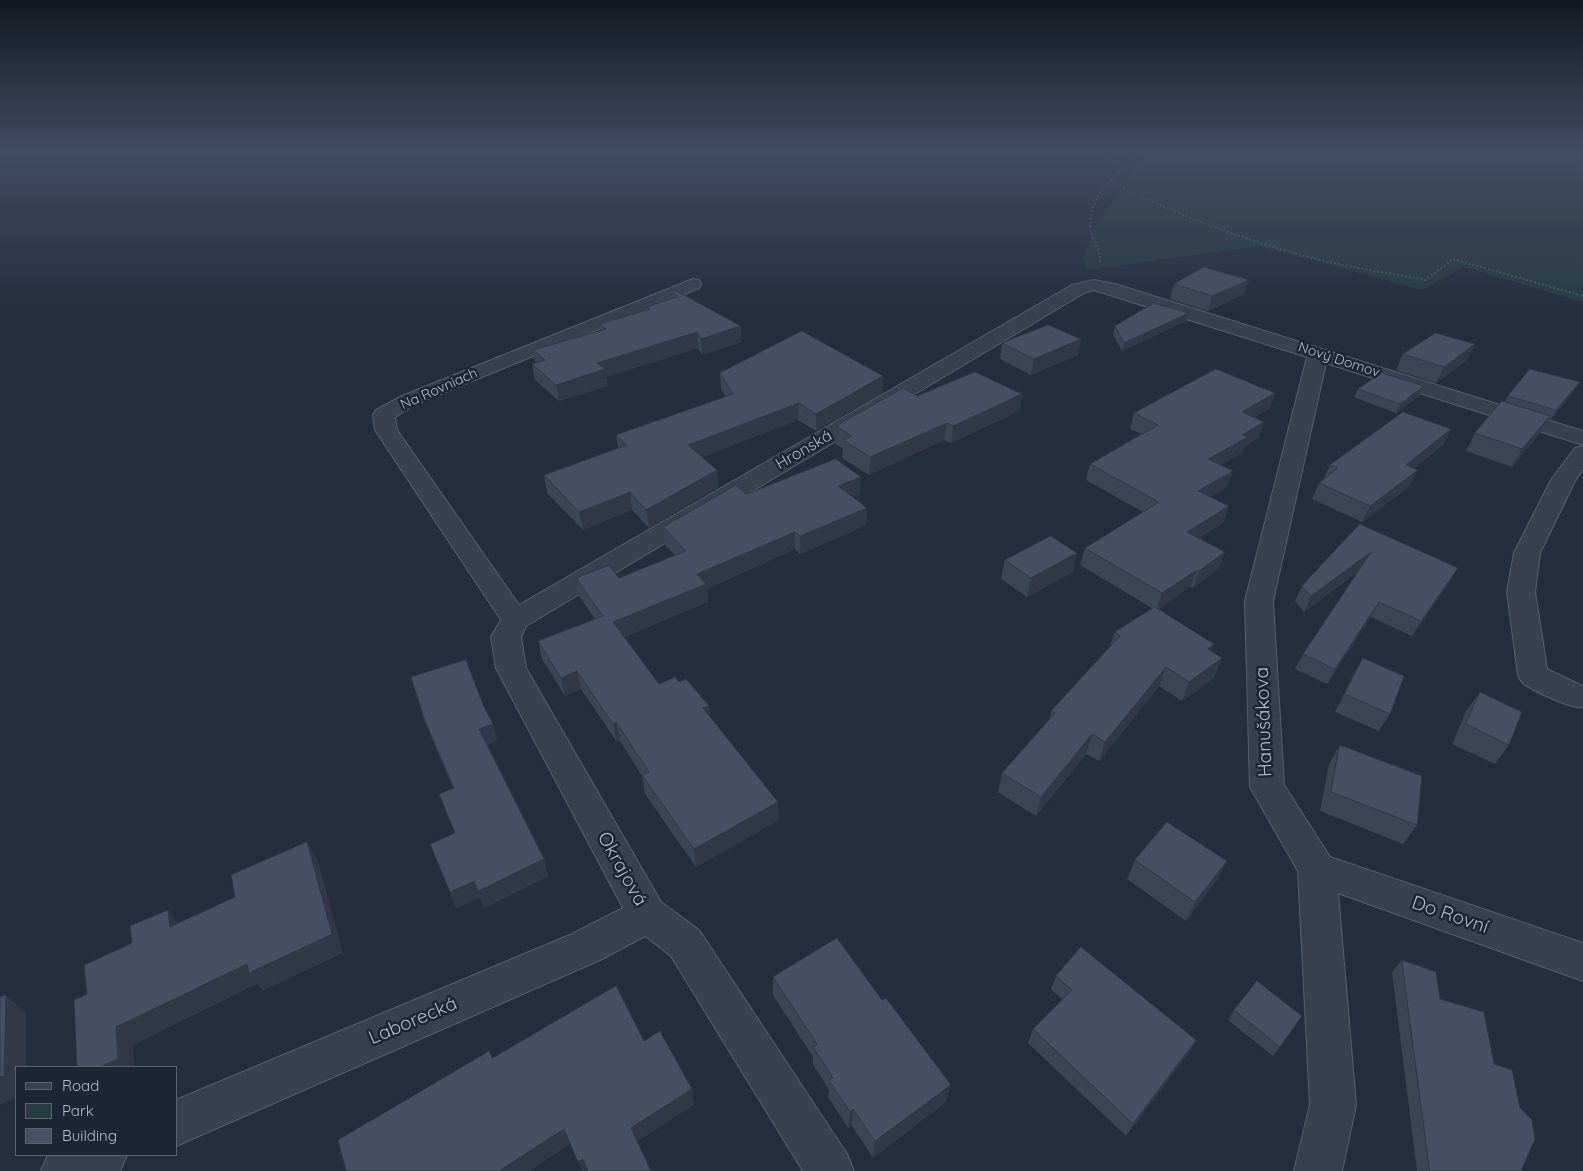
<!DOCTYPE html>
<meta charset="utf-8">
<style>
body{margin:0}
#map{position:relative;width:1583px;height:1171px;overflow:hidden;background:#242f3e;font-family:Quicksand,sans-serif}
canvas{display:block}
.legend{position:absolute;left:15px;top:1066px;width:162px;height:90px;box-sizing:border-box;background:#1d2633;border:1px solid #59626f;margin:0;padding:6px 9px;list-style:none;font-size:15px;color:#b4bcc9}
.legend li{display:flex;align-items:center;gap:10px;height:25px}
.legend b{width:25px;border:1px solid #59626f}
</style>
<div id="map">
<canvas width="1583" height="1171"></canvas>
<ul class="legend">
<li><b style="height:6px;background:#38414e"></b>Road</li>
<li><b style="height:14px;background:#263c3f"></b>Park</li>
<li><b style="height:14px;background:#455162"></b>Building</li>
</ul>
</div>
<script>
const context = document.querySelector('canvas').getContext('2d');
context.lineJoin = 'round';
function fillPath(path, color) {
  context.fillStyle = color;
  context.fill(path, 'evenodd');
}
function trace(path, color, width, dash) {
  context.strokeStyle = color;
  context.lineWidth = width;
  context.lineCap = dash ? 'butt' : 'round';
  context.setLineDash(dash || []);
  context.stroke(path);
}
function write(font, color, halo, rows, align = 'center') {
  context.font = font + ' Quicksand,sans-serif';
  context.lineWidth = 5;
  context.setLineDash([]);
  context.textBaseline = 'middle';
  context.strokeStyle = halo;
  context.fillStyle = color;
  for (const [text, x, y, turn = 0] of rows) {
    context.save();
    context.translate(x, y);
    context.rotate((+turn || 0) * Math.PI / 180);
    context.textAlign = isNaN(turn) ? turn : align;
    if (halo) context.strokeText(text, 0, 0);
    context.fillText(text, 0, 0);
    context.restore();
  }
}
const green = new Path2D(`
 M1148 152H1583V302L1464 267 1422 290 1259 246 1087 270 1083 258 1099 218 1120 192 1133 167Z`);
const path = new Path2D(`
 M1083 152 1111 159 1124 168
 M1577 152 1575 162 1583 169
 M1109 181C1176 214 1245 241 1317 259 1353 268 1390 273 1426 280L1453 259 1583 296
 M1100 262C1102 253 1093 242 1091 232 1085 198 1117 173 1140 152`);
const minor = new Path2D(`
 M693 279 699 280 701 284 699 288 416 404 395 417 397 430 519 605 1072 285 1094 280 1115 284 1583 431V445L1326 363 1273 601 1284 785 1330 857 1583 943V981L1338 893 1356 1105 1342 1171H1294L1310 1105 1298 871 1250 787 1245 601 1307 357 1094 290 1084 293 526 626 521 637 526 668 661 902 699 930 847 1154 854 1171H803L671 956 645 936 600 960 176 1146V1100L572 934 623 908 496 668 491 637 501 620 375 430 373 415 376 410 402 396Z
 M1583 446V469L1575 481 1540 553 1535 592 1547 669 1583 686V707C1574 710 1528 689 1522 682 1520 680 1519 677 1518 675L1507 592 1514 553 1551 480 1575 448Z
 M48 1155H127L120 1171H41Z`);
const wall = new Path2D(`
 M1249 280 1244 294 1208 311 1170 299 1174 284Z
 M671 288 742 342 702 355 698 348 606 377 608 386 559 401 535 380 532 364 535 363 533 350 600 331 599 324 647 310 646 307 672 299Z
 M1189 313 1186 321 1122 351 1113 334 1115 326Z
 M1002 343 1078 355 1031 375 1000 359Z
 M1475 344 1467 360 1436 383 1396 370 1403 354Z
 M720 373 883 376 882 393 816 431 798 420 702 457 717 470 718 487 649 528 632 510 583 530 547 493 544 475 618 448 616 435 726 397 721 389Z
 M1424 386 1420 395 1396 413 1354 397 1358 389Z
 M1575 390 1551 419 1548 418 1540 433 1512 467 1466 451 1475 433 1505 402 1508 396Z
 M1275 393 1270 408 1254 417 1264 422 1258 438 1245 446 1242 453 1220 465 1233 471 1227 487 1210 497 1229 506 1223 523 1199 538 1225 552 1218 569 1193 588 1190 587 1159 609 1211 652 1222 658 1214 678 1182 701 1159 686 1099 761 1086 754 1036 816 998 792 1002 773 1049 720 1051 711 1110 646 1115 632 1152 608 1080 565 1085 548 1143 512 1086 480 1090 464 1141 434 1130 429 1134 413Z
 M1022 394 1019 411 951 443 944 440 869 475 842 458 843 448 835 444 836 426 917 396Z
 M1451 429 1443 445 1414 468 1410 486 1362 522 1312 499 1319 483 1323 480 1330 465Z
 M861 477 860 494 853 497 867 508 866 525 800 554 795 549 707 589 708 602 624 637 659 684 679 682 709 706 710 717 779 820 696 867 645 794 642 776 620 741 617 742 581 689 565 696 542 659 538 641 595 619 579 596 576 578H619L675 555 665 545 663 527 746 494Z
 M1360 524 1458 568 1449 583 1412 636 1371 617 1327 684 1295 669 1303 654 1359 571 1304 612 1295 601 1302 586Z
 M1005 560 1073 572 1027 597 1001 579Z
 M1363 658 1390 714 1379 731 1335 712 1353 675Z
 M1480 692 1509 745 1495 764 1452 744 1466 711Z
 M483 705 498 740 487 745 544 859 548 876 484 908 480 897 456 908 455 833 439 794 453 788 431 737 425 721Z
 M1340 745 1417 825 1403 844 1320 811 1329 764Z
 M1135 860 1227 861 1217 880 1186 921 1127 879Z
 M1402 960 1440 999 1494 1064 1521 1171H1417L1392 972Z
 M1056 976 1196 1040 1188 1054 1126 1136 1028 1043 1033 1029 1062 999 1051 989Z
 M773 977 946 1102 873 1158 852 1126 848 1128 828 1097 829 1090 813 1064V1057L773 995Z
 M1234 1010 1302 1016 1273 1056 1228 1020Z`);
const shadedWall = new Path2D(`
 M1249 280 1244 294 1208 311 1212 296Z
 M1189 313 1186 321 1122 351 1124 343Z
 M741 326 742 342 702 355 701 339Z
 M697 332 698 348 606 377 608 386 559 401 556 385 597 363Z
 M1081 339 1078 355 1031 375 1034 359Z
 M1475 344 1467 360 1436 383 1444 367Z
 M883 376 882 393 816 431V414Z
 M1580 382 1575 390 1551 419 1556 410Z
 M1424 386 1420 395 1396 413 1400 404Z
 M1275 393 1270 408 1237 428 1242 412Z
 M1022 394 1019 411 951 443 953 426Z
 M799 403 798 420 689 462 688 445Z
 M1550 416 1540 433 1512 467 1522 449Z
 M1264 422 1258 438 1245 446 1242 453 1202 476 1208 459 1242 435Z
 M947 423 944 440 869 475 870 457Z
 M1451 429 1443 445 1398 481 1406 465Z
 M717 470 718 487 649 528 646 510Z
 M1418 470 1410 486 1362 522 1370 506Z
 M1233 471 1227 487 1193 508 1198 491Z
 M861 477 860 494 837 504 838 486Z
 M630 492 632 510 583 530 579 512Z
 M1229 506 1223 523 1182 549 1187 532Z
 M867 508 866 525 800 554V536Z
 M795 532V549L707 589 708 602 616 640 613 622 697 574Z
 M1225 552 1218 569 1193 588 1199 571Z
 M1371 552 1364 567 1304 612 1311 596Z
 M1077 553 1073 572 1027 597 1031 578Z
 M1458 568 1449 583 1412 636 1421 621Z
 M1197 570 1190 587 1156 611 1162 593Z
 M1379 602 1371 617 1327 684 1335 669Z
 M1214 644 1207 663 1208 649Z
 M1222 658 1214 678 1182 701 1189 682Z
 M1166 667 1159 686 1099 761 1105 742Z
 M577 671 581 689 565 696 561 678Z
 M709 706 710 724 703 708Z
 M616 722 620 741 617 742 613 724Z
 M493 724 498 740 484 746 479 729Z
 M1092 734 1086 754 1036 816 1041 797Z
 M778 802 779 820 696 867 694 849Z
 M307 842 318 861 343 953 263 991 257 984 133 1045 135 1067H100L116 1027Z
 M544 859 548 876 484 908 478 891Z
 M1227 861 1217 880 1186 921 1195 902Z
 M474 881 480 897 456 908 450 892Z
 M168 910 183 929 170 927Z
 M6 995 26 1013V1067H16V1097L0 1105V1077Z
 M1196 1040 1188 1054 1126 1136 1133 1124Z
 M951 1085 946 1102 873 1158 875 1141Z
 M692 1089 694 1105 635 1143 631 1128Z
 M853 1109 852 1126 848 1128 850 1112Z
 M564 1129 570 1144 530 1171H499Z
 M583 1159 588 1171H582L578 1162Z`);
const building = new Path2D(`
 M1204 267 1249 280 1212 296 1174 284Z
 M671 288 741 326 701 339 697 332 597 363 605 369 556 385 532 364 545 360 533 350 606 329 599 324 650 309 646 307 677 297Z
 M1154 303 1189 313 1124 343 1115 326Z
 M1048 325 1081 339 1034 359 1002 343Z
 M802 331 883 376 816 414 799 403 688 445 717 470 646 510 630 492 579 512 544 475 627 445 616 435 733 394 720 373Z
 M1436 333 1475 344 1444 367 1403 354Z
 M1216 369 1275 393 1242 412 1264 422 1242 435 1248 437 1208 459 1233 471 1198 491 1229 506 1187 532 1225 552 1199 571 1197 570 1162 593 1085 548 1159 502 1090 464 1158 425 1134 413Z
 M1530 369 1580 382 1556 410 1508 396Z
 M975 372 1022 394 953 426 947 423 870 457 843 440 852 436 836 426 903 388 917 396Z
 M1382 373 1424 386 1400 404 1358 389Z
 M1502 401 1550 416 1522 449 1475 433Z
 M1403 412 1451 429 1406 465 1418 470 1370 506 1319 483 1338 468 1330 465Z
 M836 459 861 477 838 486 867 508 800 536 795 532 697 574 706 584 613 622 659 684 675 677 679 682 686 679 709 706 703 708 778 802 694 849 642 775 649 772 616 722 613 724 577 671 561 678 538 641 603 616 576 578 609 565 619 578 686 551 663 527 736 485 746 494Z
 M1360 524 1458 568 1421 621 1379 602 1335 669 1303 654 1371 552 1311 596 1302 586Z
 M1051 536 1077 553 1031 578 1005 560Z
 M1155 607 1214 644 1208 649 1222 658 1189 682 1166 667 1105 742 1092 734 1041 797 1002 773 1055 713 1051 711 1120 636 1115 632Z
 M1363 658 1404 676 1390 714 1345 694Z
 M466 660 483 705 493 724 479 729 544 859 478 891 474 881 450 892 430 844 455 833 439 794 454 788 425 721 411 677Z
 M1480 692 1522 712 1509 745 1466 724Z
 M1340 745 1422 776 1417 825 1331 792Z
 M1167 822 1227 861 1195 902 1135 860Z
 M307 842 332 934 249 973 247 964 116 1027 118 1059 100 1067H77L74 1000 87 994 84 965 132 943 130 926 168 910 170 927 235 897 231 875Z
 M837 938 882 1000 886 998 951 1085 875 1141 853 1109 850 1112 829 1080 833 1078 813 1047 817 1044 773 977Z
 M1081 947 1196 1040 1133 1124 1033 1029 1072 990 1056 976Z
 M1402 960 1436 972 1440 999 1484 1012 1494 1064 1512 1070 1520 1108 1532 1120 1535 1139 1521 1171H1430Z
 M1257 981 1302 1016 1280 1047 1234 1010Z
 M616 986 644 1041 660 1031 692 1089 631 1128 651 1171H588L583 1159 578 1162 564 1129 499 1171H346L338 1140 489 1051 492 1058Z
 M6 995 4 1076 0 1077V997Z`);
const farStreetnames = [
 ["Nový Domov",1339,360,18],
 ["Na Rovniach",439,389,-24]
];
const streetNames = [
 ["Hronská",804,450,-30]
];
const nearStreetnames = [
 ["Hanušákova",1264,722,-92],
 ["Okrajová",622,869,61],
 ["Do Rovní",1450,915,19],
 ["Laborecká",413,1021,-23]
];
fillPath(green, '#263c3f');
trace(minor, '#565f6c', 2);
trace(path, '#44595c', 2, [2, 2]);
fillPath(minor, '#38414e');
fillPath(wall, '#3b4654');
fillPath(shadedWall, '#303945');
fillPath(building, '#455162');
trace(building, '#303945', 1);
const sky = context.createLinearGradient(0, 0, 0, 316);
sky.addColorStop(0, '#141a22');
sky.addColorStop(0.48, '#3f4d63');
sky.addColorStop(1, '#3f4d6300');
context.fillStyle = sky;
context.fillRect(0, 0, 1583, 316);
write('14px', '#b4bcc9', '#1d2633', farStreetnames);
write('16px', '#b4bcc9', '#1d2633', streetNames);
write('19px', '#b4bcc9', '#1d2633', nearStreetnames);
</script>
